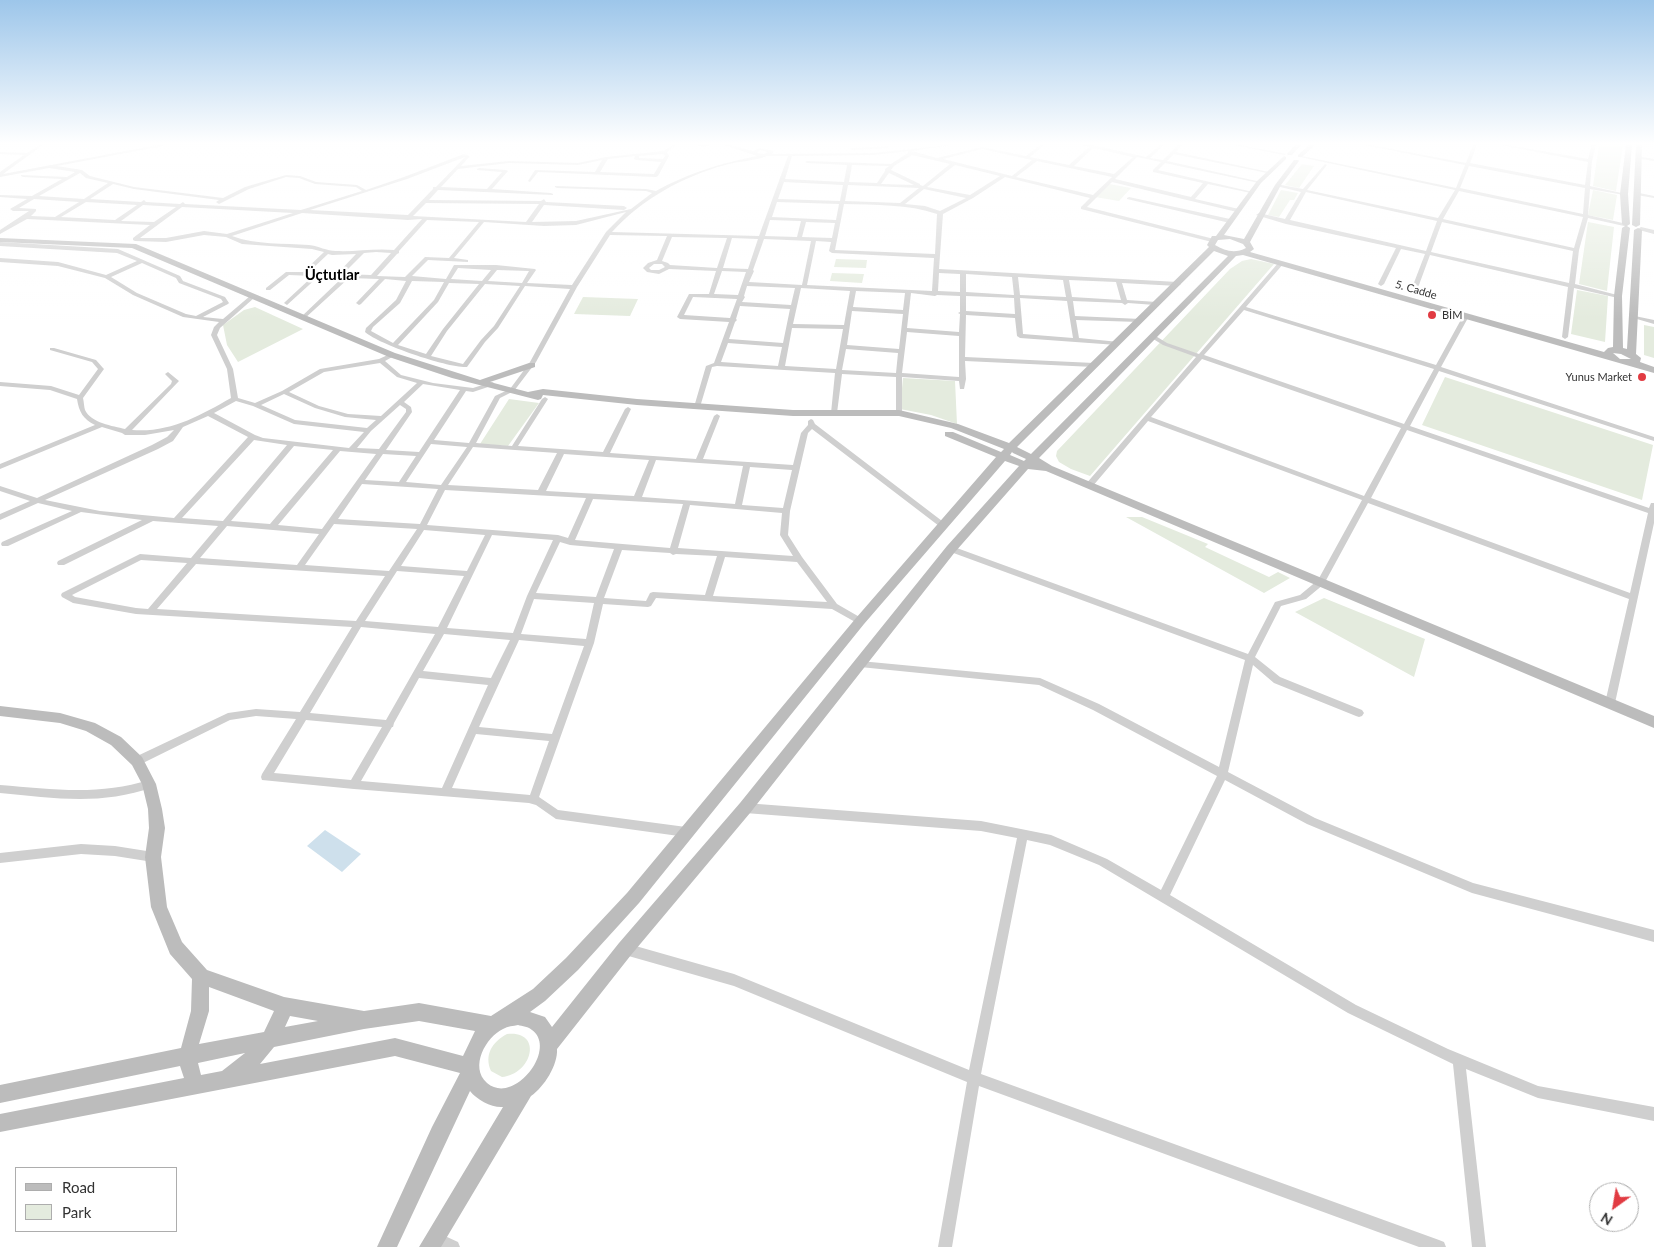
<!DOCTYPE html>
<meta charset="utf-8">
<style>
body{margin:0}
#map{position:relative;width:1654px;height:1247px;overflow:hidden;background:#fff;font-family:Lato,sans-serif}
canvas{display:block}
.legend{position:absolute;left:15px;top:1167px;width:162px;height:65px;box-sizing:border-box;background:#fff;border:1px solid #adadad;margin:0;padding:6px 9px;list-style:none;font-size:15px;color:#323232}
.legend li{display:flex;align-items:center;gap:10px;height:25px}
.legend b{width:25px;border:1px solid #adadad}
.north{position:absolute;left:1589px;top:1182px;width:50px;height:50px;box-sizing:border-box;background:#fff;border:1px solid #adadad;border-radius:50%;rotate:212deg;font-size:14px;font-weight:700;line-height:20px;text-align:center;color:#323232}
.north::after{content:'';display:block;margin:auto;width:18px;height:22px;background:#e13b42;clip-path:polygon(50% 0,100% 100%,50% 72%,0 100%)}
</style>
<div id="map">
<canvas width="1654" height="1247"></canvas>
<ul class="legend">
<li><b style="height:6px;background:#bcbcbc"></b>Road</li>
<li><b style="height:14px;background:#e4ebde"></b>Park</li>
</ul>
<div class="north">N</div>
</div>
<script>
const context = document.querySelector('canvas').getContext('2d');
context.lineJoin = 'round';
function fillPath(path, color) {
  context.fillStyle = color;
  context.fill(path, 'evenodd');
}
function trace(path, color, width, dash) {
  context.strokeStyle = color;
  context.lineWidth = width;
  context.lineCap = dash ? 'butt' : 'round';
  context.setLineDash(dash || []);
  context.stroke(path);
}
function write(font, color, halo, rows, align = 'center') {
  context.font = font + ' Lato,sans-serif';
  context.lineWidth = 5;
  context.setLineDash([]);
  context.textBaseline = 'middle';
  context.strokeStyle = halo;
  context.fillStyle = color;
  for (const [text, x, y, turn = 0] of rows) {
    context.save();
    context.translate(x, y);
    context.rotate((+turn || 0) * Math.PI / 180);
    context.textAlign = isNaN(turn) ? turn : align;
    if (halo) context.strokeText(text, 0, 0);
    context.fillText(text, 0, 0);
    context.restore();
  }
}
const green = new Path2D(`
 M1599 145H1623L1616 191 1593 186Z
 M1302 164 1314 166 1299 188 1285 185Z
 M1109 184 1131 188 1119 201 1095 197Z
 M1281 190 1298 193 1294 200H1290L1279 217 1268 215Z
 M1593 190 1617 195 1613 220 1588 215Z
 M1588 222 1614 227 1607 291 1579 284Z
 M836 259 867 260 866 268 834 267Z
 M1251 259 1274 264 1090 476 1071 469 1059 462 1056 456 1057 451 1230 269 1242 261Z
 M832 273 864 274 862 283 830 281Z
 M1577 290 1608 296 1605 342 1571 334Z
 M583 297 638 299 630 316 574 314Z
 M255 307 303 329 238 362 227 345 223 325 244 310Z
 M1644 325 1654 327V358L1644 355Z
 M1445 377 1653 445 1642 500 1422 425Z
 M903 378 955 381 957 424 931 415 900 409Z
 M509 399 539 403 508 446 480 444Z
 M1126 517H1142L1208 544 1205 547 1269 577 1278 572 1290 578 1264 593Z
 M1324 598 1425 639 1414 677 1295 612Z
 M507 1034C543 1030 533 1074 502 1077L491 1071C484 1055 492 1042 507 1034Z`);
const water = new Path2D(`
 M325 830 361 854 342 872 307 846Z`);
const street = new Path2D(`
 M39 145H43L3 174 158 145H165L163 146 57 166 82 170 90 176 134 187 223 198 245 187 286 175 300 176 316 182 357 185 366 190 404 177 464 154 470 156 461 166 509 161 578 163 606 157 664 151 672 145H676L667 152 669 156 658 176 656 177 538 172 530 182 528 181 535 170 595 172 602 160 578 165 509 163 458 169 441 187 487 189 502 172 477 170V169L479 168 506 170 508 171 492 189 551 193 553 194V195L438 190 429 200 541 201 544 199 546 202 624 206 627 208 624 210 544 205 532 222 576 221 631 209 652 193 646 191 557 188 555 187V186L646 189 656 191C691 172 719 164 757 156L725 145H731L753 151 759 148 774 151 772 154 874 153 949 145 947 146 912 151 937 158 982 147 1026 156 1040 145H1044L1030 157 1069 165 1089 147 1083 145H1093L1146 157 1160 145H1164L1150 158 1163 160 1178 145H1182L1176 152 1269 172 1267 173 1174 154 1167 161 1261 182 1259 183 1165 163 1158 170 1253 192 1251 193 1208 184 1195 199 1239 209V211L1237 212 1112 182 1087 207 1214 239 1215 240 1212 242 1081 209V207L1090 198 1005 177 973 198 943 214 939 269 1178 282 1181 284 1178 286 1122 283 1127 300 1157 302 1158 303 1155 305 1128 303 1125 305 1122 303 1073 301 1075 316 1141 319 1142 320 1139 322 1076 320 1079 338 1119 342V344L1117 345 1020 338 1017 336 1015 318 966 315 965 357 1094 363 1097 365 1094 367 965 361 966 379 964 389H960L959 381 902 377V413L899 415 896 413V377L842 374 837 413 834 415 831 413 835 373 717 366 712 367 700 407 699 408H695L694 407 706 366 714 363 729 322 680 319 677 317 689 294H709L716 271 669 269 659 274 647 272 643 268 648 263 657 260 667 236 610 235 577 287 536 362 514 391 500 398 476 443 512 446 542 399 545 397 548 399 518 446 603 452 625 409 628 407 631 409 610 453 696 459 714 416 717 414 720 416 703 459 793 465 801 433 808 425V421L811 419 813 420 815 424 946 524 945 526H939L812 429 808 433 790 511 788 535 802 557 837 604 863 619 864 621 863 623H857L832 609 656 598 651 606 648 607 603 604 594 643 539 797 558 810 686 827 690 829 691 832 690 835 686 837 556 819 536 805 529 803 354 789 262 780 261 777 262 774 296 719 256 716 230 720 141 764 137 765 133 764 132 761 133 758 228 713 256 709 300 712 352 627 136 614 73 603 62 597 61 595 62 593 140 554 191 558 218 526 153 521 64 565H58L57 563 58 561 142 520 81 512 8 546H2L1 544 2 542 72 511 38 503 0 520V514L30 501 0 491V486L37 498 152 445 167 437 174 430 145 435H125L122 433 102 427 0 469V464L95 425C83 419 79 412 77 399L50 390 0 386V382L51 386 79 395 98 369 92 362 50 350V348H54L96 360 103 368 104 369 83 398C84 402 84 407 85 410 91 423 113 426 125 429L171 384 172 381 165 374 168 372 179 381 132 430C170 433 199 416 231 398L227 369 211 335 214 327 219 322 183 317 133 295 105 278 58 266 0 262V258L58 262 106 275 137 261 117 253 0 246V242L118 249 180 276 183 281 225 297 229 303 228 304 203 317 223 319 250 296H254V298L220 328 217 335 233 369 238 398 255 403 282 391 320 369 379 359 392 353 394 354V356L385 361 401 375 433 383 473 388 492 382 494 383V385L473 392 466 391 434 440 469 443 495 396 510 389 530 362 570 289 525 286 498 328 485 342 467 367C448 368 380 345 365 332L366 328 396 300 406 281 385 279 361 304 359 305 356 303 357 302 379 279 349 278 303 320 301 319V317L343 277 319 276 287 305 284 303 285 302 313 276 289 275 270 290H266V288L286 272H303L324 252 312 249 242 244 226 237 204 235 166 242 135 241 133 240V238L150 225 27 219 0 234V230L29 211H13L10 209 27 199 0 197V195L32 196 62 179 23 177 21 176V175L67 177 75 172 49 168 0 177V172L24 155 0 154V152L27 153ZM1093 148 1133 157 1114 174 1074 166ZM982 149 1032 160 1012 176 943 159ZM760 150 768 152 763 154 757 153ZM908 151V153L891 164 807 161 805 162 807 163 847 165 844 182 785 179 792 156 874 155ZM663 154 665 156 663 159 639 158V156ZM912 155 950 164 923 186 920 185V184L891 170 894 166ZM635 156 634 159 636 160 661 162 654 174 600 172 608 159ZM767 156H788L759 236 612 232C642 199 682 177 725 165 739 161 754 161 767 156ZM465 157 436 187H433V189L408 215 310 210 407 179ZM1137 157 1161 162 1153 170V172L1203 183 1191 197 1115 179ZM1037 161 1112 177 1093 195 1016 177ZM852 165 889 166 885 169V171L877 183 849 182ZM955 165 1000 176 970 195 927 187ZM80 173 86 178 108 183 84 199 39 196ZM889 173 914 185 881 184ZM286 177 299 178 315 184 356 187 362 191 301 210 185 204 183 202 180 204 146 202 144 200 141 202 90 199 113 184 134 189 219 200 216 202 219 204 249 189ZM784 182 843 185 840 201 778 199ZM848 185 919 188 900 203 845 201ZM924 189 966 198 940 211 925 206 905 204ZM34 199 79 202 55 217 31 216 36 211V209L19 208ZM86 202 137 205 115 220 61 217ZM777 202 839 204 836 220 772 217ZM426 203 539 204 526 222 413 216ZM844 204C875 205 908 204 937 214L935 254 835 250ZM143 205 176 207 154 222 121 221ZM182 207 293 213 227 234 204 231 166 238H140ZM626 212 606 232 572 285 527 283 536 270 535 269 496 265H454L446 279 412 276 428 260 468 262V260L454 258 484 222 544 226 576 225ZM302 213 408 220 422 219 394 250C374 248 356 252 336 251 327 251 318 246 309 245 284 243 256 245 232 236ZM427 220 479 222 449 258 425 257 405 277 377 276 397 254 399 253V251ZM770 220 801 221 797 237 765 236ZM806 222 835 223 832 238 802 237ZM672 237 727 238 717 268 670 265 668 263 662 261ZM732 238 758 239 748 269 723 268ZM764 239 811 241 802 285 749 282 754 271 753 270ZM816 241 831 242 829 251 832 253 934 258 932 291 807 285ZM376 252 391 253 371 275 343 274 364 253ZM328 254 332 255 356 254 337 274 309 272ZM142 263 176 278 179 283 221 299 223 302 196 316 186 314 137 293 111 277ZM654 264H662L665 267 659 270H651L649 268ZM458 268 491 270 482 281 451 279ZM497 270 529 271 522 283 488 281ZM722 271 746 272 738 295 714 294ZM939 273 960 274V292L938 291ZM966 274 1012 277 1014 295 966 292ZM1018 277 1063 280 1066 297 1020 295ZM1069 280 1116 282 1121 300 1072 297ZM412 281 444 282 434 300 393 343 371 331 373 327 400 303ZM449 283 479 284 443 329 426 354 398 345 438 302ZM485 284 520 286 494 326 481 340 463 364 431 356 447 331ZM747 286 795 288 791 305 742 302 745 297 744 296ZM801 288 850 291 844 325 793 324ZM856 291 905 293 903 310 853 307ZM911 293 935 296 937 295 960 296V312L958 313 960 314 959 332 907 328ZM966 296 1014 298 1015 314 966 311ZM693 297 737 299 730 318 684 315ZM1020 298 1067 301 1073 338 1023 334ZM740 306 790 309 783 343 729 339 735 322 737 320 736 319ZM852 311 903 314 899 349 847 345ZM792 328 843 329 836 369 785 366ZM907 332 959 336V377L902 373ZM728 343 782 347 778 366 721 362ZM846 349 898 353 896 373 842 370ZM380 363 397 377 417 383 381 416 348 414 319 406 289 392 324 372ZM423 384 460 390 419 452 386 450 412 412 411 407 404 402ZM284 394 315 408 345 417 376 420 367 428 295 420 261 405ZM236 401 253 406 294 424 364 432 349 448 263 438 255 435 214 413ZM400 405 406 409V412L379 449 357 448 371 431ZM208 416 248 437 174 518 100 511 45 500 158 449 173 441 183 427ZM254 440 287 445 223 521 182 518ZM431 444 467 447 441 485 406 482ZM294 446 333 450 270 524 231 521ZM473 447 557 453 538 490 448 485ZM340 451 376 454 322 529 278 525ZM383 454 416 456 399 482 365 480ZM564 454 649 460 634 496 546 491ZM656 460 743 466 735 504 642 497ZM750 467 792 470 783 508 742 505ZM362 484 438 489 420 524 338 519ZM445 490 586 498 568 538 558 535 427 525ZM593 499 683 504 670 548 575 540ZM690 505 782 513 780 535 793 556 678 548ZM334 524 417 529 389 571 305 565ZM227 526 319 534 297 565 200 558ZM424 530 485 535 467 571 401 566ZM492 535 553 540 527 596 513 633 447 628ZM560 542 570 545 614 549 596 597 536 593ZM622 550 670 553 673 555 676 554 717 556 705 595 653 592 650 593 646 601 604 598ZM725 557 797 562 827 602 713 596ZM141 560 187 563 148 609 136 608 75 597 72 595ZM196 564 385 576 356 621 157 609ZM397 571 464 576 438 627 365 621ZM534 599 594 603 586 639 521 634ZM361 627 435 634 386 720 310 713ZM444 634 510 640 491 678 423 671ZM519 640 584 646 552 734 479 727ZM419 678 488 685 442 788 361 781 392 727H393L394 723ZM306 720 382 727 351 780 274 773ZM476 734 549 741 530 795 452 788Z
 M696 145H711C708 147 699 147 696 145Z
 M1234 145H1241L1286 154 1284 155Z
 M1364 145H1371L1466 163 1473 145H1477L1470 163 1585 185 1588 162 1501 145H1508L1588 159 1592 145H1596L1592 161 1590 186 1626 194 1624 195 1590 189 1588 215 1627 224 1624 226 1588 218 1579 250 1575 284 1621 296 1618 298 1574 288 1568 337 1565 339 1562 337 1568 287 1430 255 1416 293 1413 295 1410 293 1425 254 1401 249 1384 284 1381 286 1378 284 1396 248 1286 224 1256 215 1259 213 1285 219 1301 192 1276 186V184L1303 189 1325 164 1327 165 1307 190 1438 218 1455 190 1300 157 1302 156 1456 188 1465 165ZM1469 166 1585 188 1583 214 1460 188ZM1459 191 1583 217 1574 248 1443 219ZM1306 192 1437 221 1426 251 1290 220ZM1442 222 1573 251 1569 283 1431 252Z
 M887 146 889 148 852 150 850 149 852 148Z
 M1636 156 1654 159V161L1636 158Z
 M1639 193 1654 196V198L1637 195V194Z
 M1129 197 1230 219 1233 221 1230 223 1127 199V198Z
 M1641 227 1654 230V234L1639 230 1638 229Z
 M1279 262 1284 263 1246 307 1436 365 1463 316 1468 315 1469 316 1441 367 1654 437V441L1439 371 1410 426 1649 508 1651 503H1654V523L1615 703 1613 706 1610 707 1607 706 1605 703 1629 599 1368 503 1324 584 1306 599 1281 606 1255 657 1280 677 1362 710 1364 713 1362 716 1359 717 1356 716 1274 683 1253 665 1228 772 1315 818 1473 883 1654 930V942L1472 893 1307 824 1225 780 1170 895 1356 1005 1448 1049 1538 1086 1654 1107V1121L1538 1098 1466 1069 1486 1247H1472L1453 1064 1348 1013 1099 865 1050 845 1027 840 981 1074 1439 1240 1444 1242 1446 1247H1419L979 1086 952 1247H938L967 1082 734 986 625 955 621 953 619 949 621 945 625 943 734 974 969 1070 1017 838 981 831 745 813 741 811 740 808 741 805 745 803 981 821 1051 835 1107 859 1161 890 1217 776 1093 710 1039 685 860 667 857 666 855 664 857 662 860 661 1040 678 1099 704 1219 767 1245 660 948 551 947 549 951 546 954 547 1248 654 1275 602 1300 595 1318 580 1362 500 1148 421 1092 487H1086L1085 485 1196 357 1163 345 1150 337V335H1154L1167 343 1199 354ZM1244 310 1434 369 1404 424 1204 355ZM1202 359 1401 428 1364 496 1151 417ZM1407 430 1648 513 1630 593 1371 498Z
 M1630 315 1654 320V324L1630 317Z
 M149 780 153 781 154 784 153 787C100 806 54 798 0 793V785C51 789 99 796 149 780Z
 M81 844 115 846 153 852 157 854 158 857 157 860 153 862 115 856 81 854 0 863V853Z
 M434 1231 458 1242 460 1247H437L429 1243 427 1238 429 1233Z`);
const secondary = new Path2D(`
 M1295 145H1301L1292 155H1288L1287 154Z
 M1309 145H1315L1302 157H1298V155Z
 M1626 145H1632L1628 194 1630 224 1627 226 1630 228 1622 296 1623 348 1627 349 1634 230 1638 228 1642 230 1636 354 1641 358 1640 362 1654 367V373L1243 255 1236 256 1039 458 1052 466 1654 716V728L1046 471 1028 469 955 552 750 813 631 955 557 1049C558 1065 544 1087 531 1096L441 1247H419L503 1107C492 1108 477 1100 470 1091L397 1247H377L432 1127 460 1073 395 1056 0 1132V1114L184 1078 180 1066 0 1103V1085L181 1048 191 1011 192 979 170 954 151 907 145 857 149 828 148 809 142 784 132 765 111 745 86 731 60 723 0 716V706L60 713 95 723 121 737 142 757 156 784 162 809 165 828 161 857 167 907 182 942 207 970 284 997 364 1011 419 1003 491 1016 533 989 566 958 627 893 856 618 996 457 945 436V432H953L1001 452 1004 449 951 428 899 416H793L637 405 543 395 541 399 538 400 452 378 389 357 132 248 0 242V238L136 244 395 353 480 380 529 363H535V367L490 382 528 392 543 389 637 399 793 410H899L958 424 1009 443 1209 247 1207 245 1212 236H1216L1257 181 1284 156 1286 157V159L1261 183 1224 235 1244 239 1275 185 1294 160H1298L1299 161 1281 185 1250 242 1254 249 1250 252 1604 352 1608 348 1613 347 1614 296 1622 228 1625 226 1622 224 1620 194ZM1230 239 1243 244 1246 248C1235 254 1225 251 1215 245L1218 240ZM1214 251 1228 256 1031 454 1017 447ZM1613 353 1621 354 1631 359H1620ZM1012 452 1013 453 1026 459 1024 461 1010 455ZM1005 461 1019 466 947 546 740 803 619 943 552 1027 545 1017 530 1012 545 1001 578 970 639 903 864 624ZM209 987 274 1011 264 1032 199 1044 209 1011ZM290 1016 318 1021 285 1027ZM419 1021 475 1031 463 1056 395 1038 260 1064 274 1047 364 1029ZM518 1025C522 1026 529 1027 532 1030 558 1049 514 1106 487 1083 469 1067 486 1037 503 1029 508 1026 513 1026 518 1025ZM245 1053 222 1071 201 1075 198 1063Z
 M1636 145H1642L1640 225 1636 227 1632 225Z`);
const markers = [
 [1432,315,5,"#e13b42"],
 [1642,377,5,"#e13b42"]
];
const farStreetnames = [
 ["5. Cadde",1416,290,16]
];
const farPoinames = [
 ["BİM",1442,315],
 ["Yunus Market",1632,377,"right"]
];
const farDistrictnames = [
 ["Üçtutlar",332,275]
];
fillPath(green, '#e4ebde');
fillPath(water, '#cee0ec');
fillPath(street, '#cfcfcf');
fillPath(secondary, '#bcbcbc');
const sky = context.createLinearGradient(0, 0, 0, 319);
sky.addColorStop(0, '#9dc6ea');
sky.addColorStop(0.45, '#fff');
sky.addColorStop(1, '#ffffff00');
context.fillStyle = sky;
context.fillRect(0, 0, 1654, 319);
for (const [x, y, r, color] of markers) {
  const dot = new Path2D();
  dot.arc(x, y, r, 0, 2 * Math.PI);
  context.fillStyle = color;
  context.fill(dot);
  trace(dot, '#fff', 2);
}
write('11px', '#323232', '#fff', farStreetnames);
write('11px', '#323232', '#fff', farPoinames, 'left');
write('bold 15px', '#000', '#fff', farDistrictnames);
</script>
